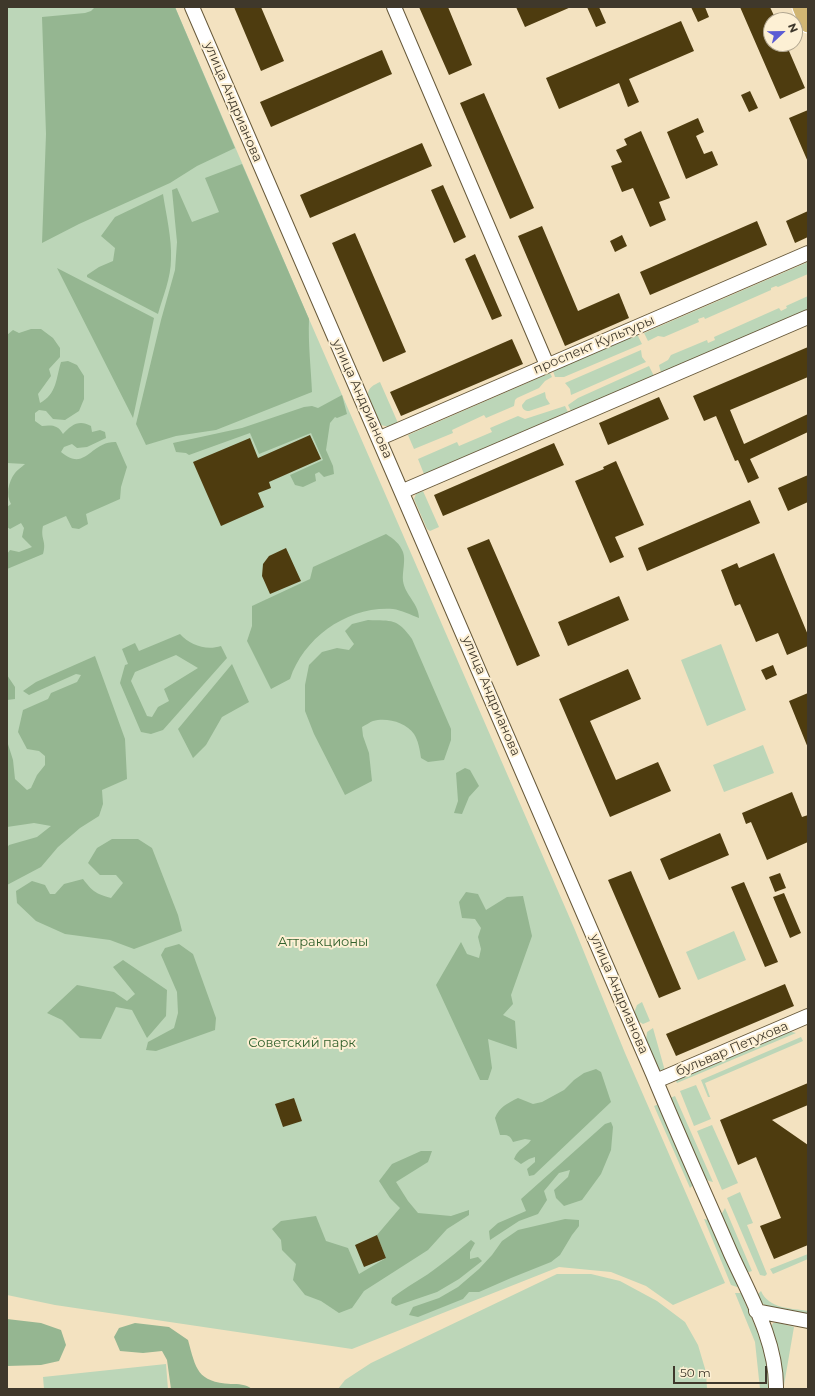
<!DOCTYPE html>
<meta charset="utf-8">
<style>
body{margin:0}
#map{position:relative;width:815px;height:1396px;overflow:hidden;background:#f3e2c0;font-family:Montserrat,sans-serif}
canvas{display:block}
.frame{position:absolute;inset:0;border:8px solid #3f382b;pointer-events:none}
.north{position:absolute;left:763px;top:12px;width:40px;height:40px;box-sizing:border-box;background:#fdf0d4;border:1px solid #b1a690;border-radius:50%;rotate:68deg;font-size:11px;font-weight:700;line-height:16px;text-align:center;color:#3f382b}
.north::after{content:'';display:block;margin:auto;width:14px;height:18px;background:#5c5cd4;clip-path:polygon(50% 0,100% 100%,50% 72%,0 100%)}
.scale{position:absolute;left:673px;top:1366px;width:94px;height:18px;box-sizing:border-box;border:2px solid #3f382b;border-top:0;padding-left:5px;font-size:12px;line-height:14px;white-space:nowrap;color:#3f382b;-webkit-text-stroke:3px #fdf0d4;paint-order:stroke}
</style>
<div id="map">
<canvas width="815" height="1396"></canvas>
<div class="frame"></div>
<div class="north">N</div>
<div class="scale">50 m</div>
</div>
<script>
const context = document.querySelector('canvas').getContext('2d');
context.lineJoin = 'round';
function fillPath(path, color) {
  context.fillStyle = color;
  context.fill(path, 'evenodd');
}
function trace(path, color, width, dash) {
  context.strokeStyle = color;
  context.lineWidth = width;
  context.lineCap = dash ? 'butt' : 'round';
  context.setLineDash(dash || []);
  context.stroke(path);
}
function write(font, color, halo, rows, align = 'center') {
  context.font = font + ' Montserrat,sans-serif';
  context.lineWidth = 4;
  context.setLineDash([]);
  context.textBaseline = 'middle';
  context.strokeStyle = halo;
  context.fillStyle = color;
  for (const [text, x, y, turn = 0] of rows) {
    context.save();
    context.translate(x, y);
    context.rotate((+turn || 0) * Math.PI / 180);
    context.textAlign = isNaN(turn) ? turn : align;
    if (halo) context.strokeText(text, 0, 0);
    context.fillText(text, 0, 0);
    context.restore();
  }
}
const green = new Path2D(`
 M7 7H175L309 319 575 930 625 1053 725 1283 673 1305 646 1286 611 1272 559 1267 352 1349 55 1305 7 1295Z
 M808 262V274L778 287 776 286 771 288V290L705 319 704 317 698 319 699 322 664 337 658 336 648 341 644 333Z
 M808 296V309L661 373 659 365 668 360 671 355 707 340 708 343 715 340 714 337 779 308 781 311 787 308 786 306Z
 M637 334 642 344 564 377H555L553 371Z
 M641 350 642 357 646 362 571 395 570 389 565 383Z
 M649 366 654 376 571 411 568 405 578 398Z
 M550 373 552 377 545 381 539 388 517 398 515 400 514 406 486 418 484 415 452 430 453 433 414 449 408 435Z
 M380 382 398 423 389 427 381 425 368 395C368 387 374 385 380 382Z
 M545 392 546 398 550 404 529 411C525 411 522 409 522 405L526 400Z
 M565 406 568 412 424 474 418 459 457 442 459 446 492 432 490 428 518 416 525 419Z
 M423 491 439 527 430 531 427 529 414 499 416 494Z
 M721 644 746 710 707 726 681 660Z
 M763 745 774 773 724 792 713 765Z
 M734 931 746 960 698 980 686 952Z
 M642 1002 650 1021 643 1024 638 1021 634 1013 637 1005Z
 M653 1028 665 1071 660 1070 656 1067 646 1040 647 1032Z
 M788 1031 796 1033 677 1083 675 1079Z
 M801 1037 803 1041 705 1083 710 1097H708L701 1080Z
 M696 1085 711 1119 694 1126 680 1091Z
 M675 1096 713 1182 709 1181 705 1178 670 1098Z
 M659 1104 693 1185 690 1188 654 1106Z
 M712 1125 738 1183 722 1190 697 1131Z
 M740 1192 753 1223 747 1225 767 1274 765 1276 760 1275 727 1198Z
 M725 1208 752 1271 746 1273 721 1215Z
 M704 1219 709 1220 740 1288 731 1285Z
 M808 1254V1259L773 1274 770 1269Z
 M557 1274H591L620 1281 657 1301 685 1322 698 1345 706 1372 707 1389H338L345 1380 371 1363Z
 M761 1291C769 1309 791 1308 808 1311V1315L766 1306 761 1302 757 1295Z
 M735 1293H741C754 1324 770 1355 770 1389H760L755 1342Z
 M773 1323H779L794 1327 784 1385 780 1359 771 1328Z
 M166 1364 168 1389H44L43 1377Z`);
const forest = new Path2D(`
 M95 7H175L235 148 197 166 170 183 79 224 42 243 46 134 42 17 85 13 91 11Z
 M242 164 309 319C308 344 311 368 312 392L216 430 176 436 146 445 136 424 161 320 175 270 177 242 172 190 177 188 192 222 219 212 205 178Z
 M163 194C166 214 172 239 171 259 171 278 163 296 158 314L87 277V275L99 267 113 261 115 248 101 236 115 217Z
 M57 268 154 318 133 418Z
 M31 329H41L53 338 60 348V357L49 369 51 376 38 394 40 403C57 394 56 378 61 362L68 361 77 365 84 376V399L79 411 65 420 53 419 46 411 39 410 35 413V421L42 426C52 425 58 425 63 434 71 425 79 419 91 426L92 432 100 430 105 432 106 438 87 447 77 448 72 444 64 447 61 452C86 473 90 441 116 442L127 467 121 487 120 499 86 514 88 524 79 529 72 528 66 516 43 526C40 539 47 541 43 554L7 569V554L10 550 19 552 32 547 22 537 24 528 21 523 10 529 7 527V507L11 504C6 495 8 482 15 473 17 470 22 467 25 464L7 463V335L13 330 19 333Z
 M342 395 347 414 337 418 335 417 330 423 326 450 333 466 334 474 324 477 319 472 315 474 316 481 303 487 295 485 290 475 323 460 311 433 259 454 250 433 189 455 186 453 176 452 173 443 242 428 304 407 312 406 318 408Z
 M386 534C394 539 400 544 403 552 406 560 402 572 403 581 405 595 419 604 419 618 411 615 401 610 393 609 348 606 304 637 290 679L271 689 247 641 252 626V606L310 579 313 567Z
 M368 620C392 621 397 618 412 639L451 729V740L444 760 428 762 421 758C420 750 418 740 414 734 406 722 386 717 373 721 370 722 366 725 362 727L363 736 369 753 372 781 345 795 314 734 305 711V685L309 665 322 652 337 648 349 650 354 644 349 637 345 631 352 624Z
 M180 634C190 645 206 651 221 646L227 658 163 730 151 734 141 732 120 683 125 665 128 664 122 649 135 643 139 651ZM176 655 198 668 164 689 169 701 158 707 152 717 147 716 131 681 135 672Z
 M95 656 125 739 127 779 102 790 103 804 99 816 80 828 58 847 41 867 7 885V848L9 845 37 837 51 826 34 823 7 827V741L13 760 15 779 27 790 31 788 37 775 45 765V756L39 751 27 749 18 732 23 710 48 699 51 693 77 682 81 675 76 674 29 695 23 691 36 682Z
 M232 664 249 702 222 717 206 745 193 758 178 729Z
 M7 675 15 687V699L7 700Z
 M465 768 470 770 479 786 469 797 462 814 454 813 458 801 456 773Z
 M112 839H138L152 848 178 915 182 931 134 949 110 940 65 934 36 921 17 903 16 891 32 881 45 885 50 894H55L64 884 83 879C92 891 96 894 111 898L123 883 116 875H100L88 863 97 848Z
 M466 892 478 894 486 910 507 897 523 896 532 936 511 995 513 1004 503 1015 515 1021 517 1049 488 1039 492 1068 488 1080H480L436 985 461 942 467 954 479 958 481 949 478 937 481 928 475 919 462 918 459 902Z
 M179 944 193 954 216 1018 215 1030 156 1051 146 1050 148 1042 174 1028 178 1013 177 992 161 955 165 948Z
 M123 960 167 990 166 1016 147 1038 132 1010 116 1007 101 1039 80 1038 62 1020 47 1013 77 985 114 992 127 1001 135 994 113 967Z
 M596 1069 601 1072 611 1102 534 1175 529 1176 527 1169 535 1162V1157L529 1159 521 1164 514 1159C519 1147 525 1149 531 1140L525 1139 513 1142C510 1135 508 1135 500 1135L495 1118C499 1107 508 1103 518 1098L533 1104 542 1102 564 1090 574 1080 584 1073Z
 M611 1122 613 1127 611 1150 601 1174 582 1200 564 1206 556 1198 554 1190 568 1177 570 1170 559 1173 544 1191 547 1200 538 1214 519 1221 490 1240 489 1231 498 1223 526 1211 521 1199 605 1124Z
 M421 1151H432L428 1162 396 1182 408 1201 418 1213 451 1216 469 1210V1215L447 1229 428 1250 364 1291 352 1308 339 1313 321 1301 305 1295 293 1280 296 1264 282 1250 281 1240 272 1229 281 1221 316 1216 326 1241 348 1248 359 1274 386 1258 377 1235 400 1208 390 1198 379 1181 392 1164Z
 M565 1219 579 1220V1226L572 1235 560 1255 551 1262 511 1278 479 1292H469L463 1299 418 1317 409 1315 413 1307 439 1298 458 1287 479 1269 492 1255 502 1241 518 1230Z
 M471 1240 475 1243 470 1252V1259L478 1257 482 1261 459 1279 437 1292 396 1306 391 1303 392 1298C407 1286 424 1278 439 1266 450 1258 460 1249 471 1240Z
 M7 1319 41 1323 61 1330 66 1345 59 1361 41 1365 7 1366Z
 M135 1323 169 1327 188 1340C196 1369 197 1382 231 1384 239 1384 245 1384 252 1389H171L167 1360 162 1351 143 1353 120 1351 114 1337 119 1328Z`);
const building = new Path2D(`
 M234 7H261L284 61 261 71Z
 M419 7H448L472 65 449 75Z
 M516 7H571L525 27Z
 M587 7H599L606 23 596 27Z
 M691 7H705L709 17 698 22Z
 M740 7H770L776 20H771V44H786L805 88 780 99Z
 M681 21 694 51 629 79 639 102 628 107 619 83 559 109 546 78Z
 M382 50 392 74 271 127 260 102Z
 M750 91 758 108 749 112 741 95Z
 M484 93 534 208 510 219 460 103Z
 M808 110V162L789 118Z
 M698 118 704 132 696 136 704 154 712 151 718 165 686 179 667 132Z
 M641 131 670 198 659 202 666 220 650 227 633 188 622 192 611 166 622 162 616 150 627 145 624 139Z
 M422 143 432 166 310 218 300 195Z
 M443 185 466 237 454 243 431 190Z
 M808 211V237L795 243 786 221Z
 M757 221 767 245 650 295 640 272Z
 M542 226 578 311 619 293 629 318 565 346 518 236Z
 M355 233 406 352 383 362 332 243Z
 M622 235 627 246 615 252 610 241Z
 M475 254 502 316 492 320 465 259Z
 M512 339 523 364 401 416 390 392Z
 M808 347V377L730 410 744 444 808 414V432L750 459 759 478 748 483 738 460 735 461 716 416 704 421 693 396Z
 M659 397 669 419 608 445 599 423Z
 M310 435 321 459 269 482 271 488 258 493 264 507 221 526 193 462 250 438 258 458Z
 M554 443 564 465 443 516 434 495Z
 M616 461 644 525 615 537 624 557 610 563 575 481 604 469 603 467Z
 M808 475V502L788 511 778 488Z
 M750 500 760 523 647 571 638 548Z
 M489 539 540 656 517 666 467 548Z
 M286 548 301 581 270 594 262 576 263 564 269 556Z
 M774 553 808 635V646L787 655 778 633 756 642 740 604 735 606 721 570 737 563 739 568Z
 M619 596 629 620 568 646 558 622Z
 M773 665 777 675 766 680 761 670Z
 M628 669 641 699 590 721 616 780 658 762 671 791 610 817 559 699Z
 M808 693V748L789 701Z
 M792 792 802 817 808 815V842L767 860 751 822 746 824 742 813Z
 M720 833 729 855 669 880 660 859Z
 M631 871 681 989 659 998 608 880Z
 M780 873 786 888 775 892 769 877Z
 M744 882 778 962 765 967 731 887Z
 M784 893 801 933 790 938 773 897Z
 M785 984 794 1006 676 1056 666 1034Z
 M808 1083V1105L772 1120 808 1145V1245L774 1259 760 1226 781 1218 756 1157 738 1165 720 1120Z
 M294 1098 302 1121 283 1127 275 1104Z
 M377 1235 386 1258 364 1267 355 1245Z`);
const minor = new Path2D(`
 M192 7C346 363 501 718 653 1074 678 1135 705 1194 731 1254 750 1296 777 1342 776 1389
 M394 7 547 365
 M380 438 808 253
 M403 491 808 317
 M656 1081 808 1016
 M756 1311 808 1321`);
const major = new Path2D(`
 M801 7 808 24`);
const streetNames = [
 ["улица Андрианова",233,102,67],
 ["проспект Культуры",594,345,-23],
 ["улица Андрианова",362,399,66],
 ["улица Андрианова",491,696,67],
 ["улица Андрианова",619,994,67],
 ["бульвар Петухова",732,1049,-23]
];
const parkNames = [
 ["Аттракционы",323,942],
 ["Советский парк",302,1043]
];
fillPath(green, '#bcd6b8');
fillPath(forest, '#95b691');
fillPath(building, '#4e3c0f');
trace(minor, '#67593a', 16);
trace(major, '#fff', 19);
trace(minor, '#fff', 14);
trace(major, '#d1b673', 17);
write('13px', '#3f382b', '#fdf0d4', streetNames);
write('13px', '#32612d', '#fdf0d4', parkNames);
</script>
